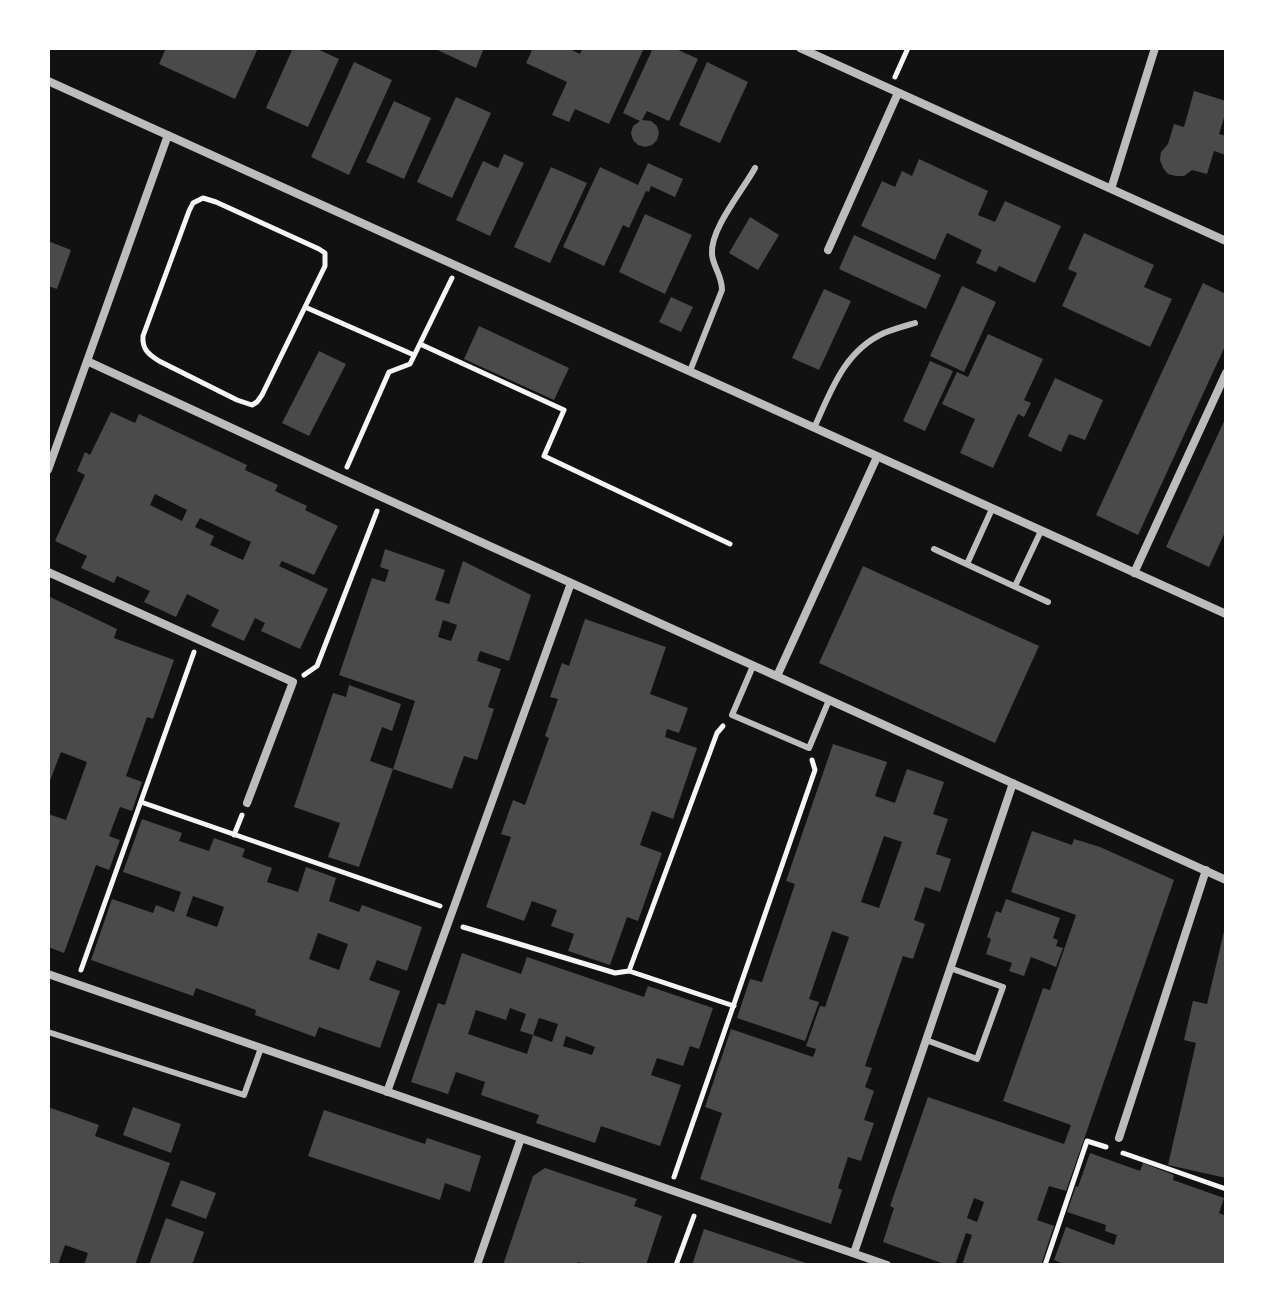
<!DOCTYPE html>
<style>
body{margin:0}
#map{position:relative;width:1274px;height:1313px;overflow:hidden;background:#111;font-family:"Public Sans",sans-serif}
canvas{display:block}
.frame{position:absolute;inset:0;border:50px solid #fff;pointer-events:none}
</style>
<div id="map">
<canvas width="1274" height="1313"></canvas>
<div class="frame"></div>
</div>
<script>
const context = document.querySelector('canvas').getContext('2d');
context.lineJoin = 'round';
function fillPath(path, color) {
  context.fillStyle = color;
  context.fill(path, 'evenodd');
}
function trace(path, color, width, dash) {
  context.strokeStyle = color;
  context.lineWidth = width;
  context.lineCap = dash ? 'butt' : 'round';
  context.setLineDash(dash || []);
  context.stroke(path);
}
const building = new Path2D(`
 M166 48H258L235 99 159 64Z
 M293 48H315L339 59 308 127 266 108Z
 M433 48H484L476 68Z
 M533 48H568L580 54 583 48H644L609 124 575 109 569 122 552 115 567 82 526 63Z
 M653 48H674L698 59 669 121 647 111 642 120 651 121 657 126 659 133 657 140 652 145 645 147 638 145 633 140 631 133 633 126 640 121 623 113Z
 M354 62 392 80 349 175 311 157Z
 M707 62 748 82 720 143 679 125Z
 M1194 91 1226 101V111L1219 134 1226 136V155L1214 151 1207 174 1192 170 1184 176H1176L1168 174 1163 168 1160 160 1161 152 1168 144 1174 124 1184 127Z
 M456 97 491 113 452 198 417 182Z
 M394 101 431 118 404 179 366 162Z
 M504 154 524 163 490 236 456 220 483 161 498 168Z
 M919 159 988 191 978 215 995 222 1005 201 1061 226 1035 283 999 266 996 272 976 263 982 250 947 233 935 260 861 226 882 181 895 187 902 171 912 176Z
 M648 163 683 179 675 197 651 186 649 192 646 191 629 228 623 225 604 266 563 247 600 167 638 185Z
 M551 167 587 183 550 263 514 247Z
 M645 214 692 235 665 294 619 272Z
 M750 217 779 235 758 270 729 253Z
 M1084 233 1154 265 1144 287 1172 299 1150 347 1062 306 1077 273 1068 269Z
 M854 235 941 275 926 309 839 269Z
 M48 241 71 250 57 289 48 286Z
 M1203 283 1226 294V344L1138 535 1096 515Z
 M962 286 996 302 964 372 930 356Z
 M824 289 851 301 819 370 792 358Z
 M671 297 693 307 681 332 659 322Z
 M479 326 569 368 554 400 464 359Z
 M988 334 1043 359 1024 400 1031 403 1024 417 1018 414 993 468 960 453 975 419 942 404 957 372 968 377Z
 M319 351 346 364 309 436 282 423Z
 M930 361 953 371 925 431 903 421Z
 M1055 378 1103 400 1085 440 1069 434 1061 452 1028 436Z
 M111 412 135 423 139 414 247 465 245 470 278 485 275 491 307 506 305 510 338 526 314 575 282 561 279 566 328 589 300 649 261 631 265 623 255 618 244 641 211 626 219 610 187 594 176 617 144 602 150 591 117 576 114 583 81 568 87 556 55 541 85 475 77 471 85 452 90 455ZM155 494 187 510 182 521 150 505ZM200 518 251 542 243 560 210 545 214 536 195 527Z
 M1226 417V530L1209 567 1166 547Z
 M385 549 445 570 435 600 449 604 463 561 531 595 509 661 480 651 477 661 501 669 488 707 494 709 477 760 464 756 452 789 393 769 359 867 328 857 340 823 294 807 333 693 346 697 349 685 401 704 392 731 382 727 370 761 393 769 415 701 339 675 372 578 385 582 389 570 380 567ZM443 620 457 625 451 641 438 637Z
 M863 566 1039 646 995 743 819 663Z
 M48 596 117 629 114 638 174 660 153 719 147 717 126 776 142 782 132 811 120 807 109 836 120 840 109 870 96 865 64 953 48 947V814L66 820 87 762 61 752 48 786Z
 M585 619 666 647 650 694 688 708 679 733 667 729 665 737 697 748 673 819 652 811 640 845 662 853 638 921 627 917 610 965 568 951 574 934 551 926 557 910 532 901 524 921 486 907 511 837 501 834 513 800 525 805 549 738 545 736 558 699 550 697 562 663 569 666Z
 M833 744 887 762 875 796 895 803 907 769 944 782 933 814 948 819 936 854 951 859 940 892 925 887 914 920 925 924 913 959 903 956 865 1066 872 1068 865 1087 874 1091 864 1120 874 1123 861 1161 848 1157 838 1188 842 1190 831 1224 700 1179 722 1113 705 1107 731 1029 813 1057 816 1049 806 1046 820 1006 825 1007 849 937 832 931 809 999 819 1002 805 1041 737 1018 750 979 762 982 795 884 786 881ZM884 836 902 842 879 908 861 902Z
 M142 819 182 833 179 841 209 851 214 838 245 849 242 857 272 868 267 882 298 892 306 867 336 878 329 901 359 912 362 905 422 927 407 971 377 960 369 980 400 991 380 1048 319 1027 315 1037 255 1015 256 1010 196 988 193 996 91 960 112 899 153 913 156 905 174 912 181 892 123 872ZM193 896 224 907 217 927 186 916ZM318 933 348 944 339 970 309 959Z
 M1032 831 1072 845 1074 839 1100 847 1174 880 1066 1191 1049 1186 1037 1220 1054 1226 1041 1265H962L972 1235 966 1233 955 1265H947L883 1242 894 1208 890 1206 928 1097 1064 1144 1071 1125 1003 1101 1043 988 1050 990 1076 915 1011 892ZM974 1198 984 1202 977 1222 967 1218Z
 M1006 899 1060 918 1053 938 1058 940 1056 946 1063 948 1056 967 1031 957 1024 976 1009 971 1012 963 986 954 991 939 987 937 996 911 1001 913Z
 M1225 927H1226V1178L1168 1165 1196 1043 1184 1040 1193 1001 1207 1004Z
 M462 953 521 974 527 957 644 997 648 986 713 1008 699 1049 690 1046 683 1066 657 1058 651 1075 681 1085 660 1146 601 1126 595 1143 536 1123 539 1115 481 1095 485 1082 456 1072 448 1094 411 1082 438 1003 445 1005ZM510 1008 526 1014 520 1031 533 1035 539 1018 558 1024 552 1042 533 1035 527 1054 468 1034 476 1010 506 1020ZM566 1036 595 1047 592 1055 563 1046Z
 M48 1107 99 1125 95 1136 170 1163 135 1265H84L88 1253 65 1245 58 1265H48Z
 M133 1107 181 1124 171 1153 123 1135Z
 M324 1110 425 1144 427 1138 481 1156 470 1192 445 1183 440 1200 308 1156Z
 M1090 1153 1140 1171 1143 1163 1174 1175 1173 1180 1224 1198 1219 1213 1226 1216V1265H1066L1054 1260 1066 1227 1114 1245 1117 1235 1105 1231 1106 1225 1067 1212 1076 1186 1078 1187Z
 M545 1168 637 1199 634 1206 662 1216 646 1265H588L578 1262 577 1265H503L533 1176Z
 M181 1180 216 1193 206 1219 171 1206Z
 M166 1218 204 1232 192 1265H149Z
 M704 1229 809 1264V1265H692Z`);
const path = new Path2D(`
 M895 77 908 48
 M203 198 216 202 319 249 325 253V266L262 395 257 402 252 405 237 400 159 361C148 354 142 349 143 336L189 211 193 203Z
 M305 307 414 355
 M420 344 564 410 544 456 730 544
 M347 467 389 372 410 364 452 278
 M304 675 317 666 377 511
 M141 802 440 906
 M234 835 242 815
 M463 927 615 973 629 971 734 1006
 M81 970 194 652
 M629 971 717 733 723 726
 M1123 1153 1226 1189
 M674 1177 815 770 812 760
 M676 1265 694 1216
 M1045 1265 1087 1141 1106 1147`);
const service = new Path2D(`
 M690 371 722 290C722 275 713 267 712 254 710 229 743 190 755 168
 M814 428C831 391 844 351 884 333 894 329 905 326 915 323
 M934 549 1048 602
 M967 564 992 509
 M1015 586 1041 531
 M753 666 732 715 809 748 829 700
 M48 1032 244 1095 261 1048
 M926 1040 977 1059 1003 987 950 968`);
const minor = new Path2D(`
 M800 48 1226 241
 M48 81 1226 614
 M1111 189 1155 48
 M828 250 898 93
 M87 361 342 479 1226 880
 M48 470 168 135
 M48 572 293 682 247 803
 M1134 573 1226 373
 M777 676 877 457
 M48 974 887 1265
 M387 1092 571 583
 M1119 1138 1206 870
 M854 1253 1013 783
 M477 1265 521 1138`);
fillPath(building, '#4a4a4a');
trace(path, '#f5f5f5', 5);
trace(service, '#bcbcbc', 6);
trace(minor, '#bcbcbc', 8);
</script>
